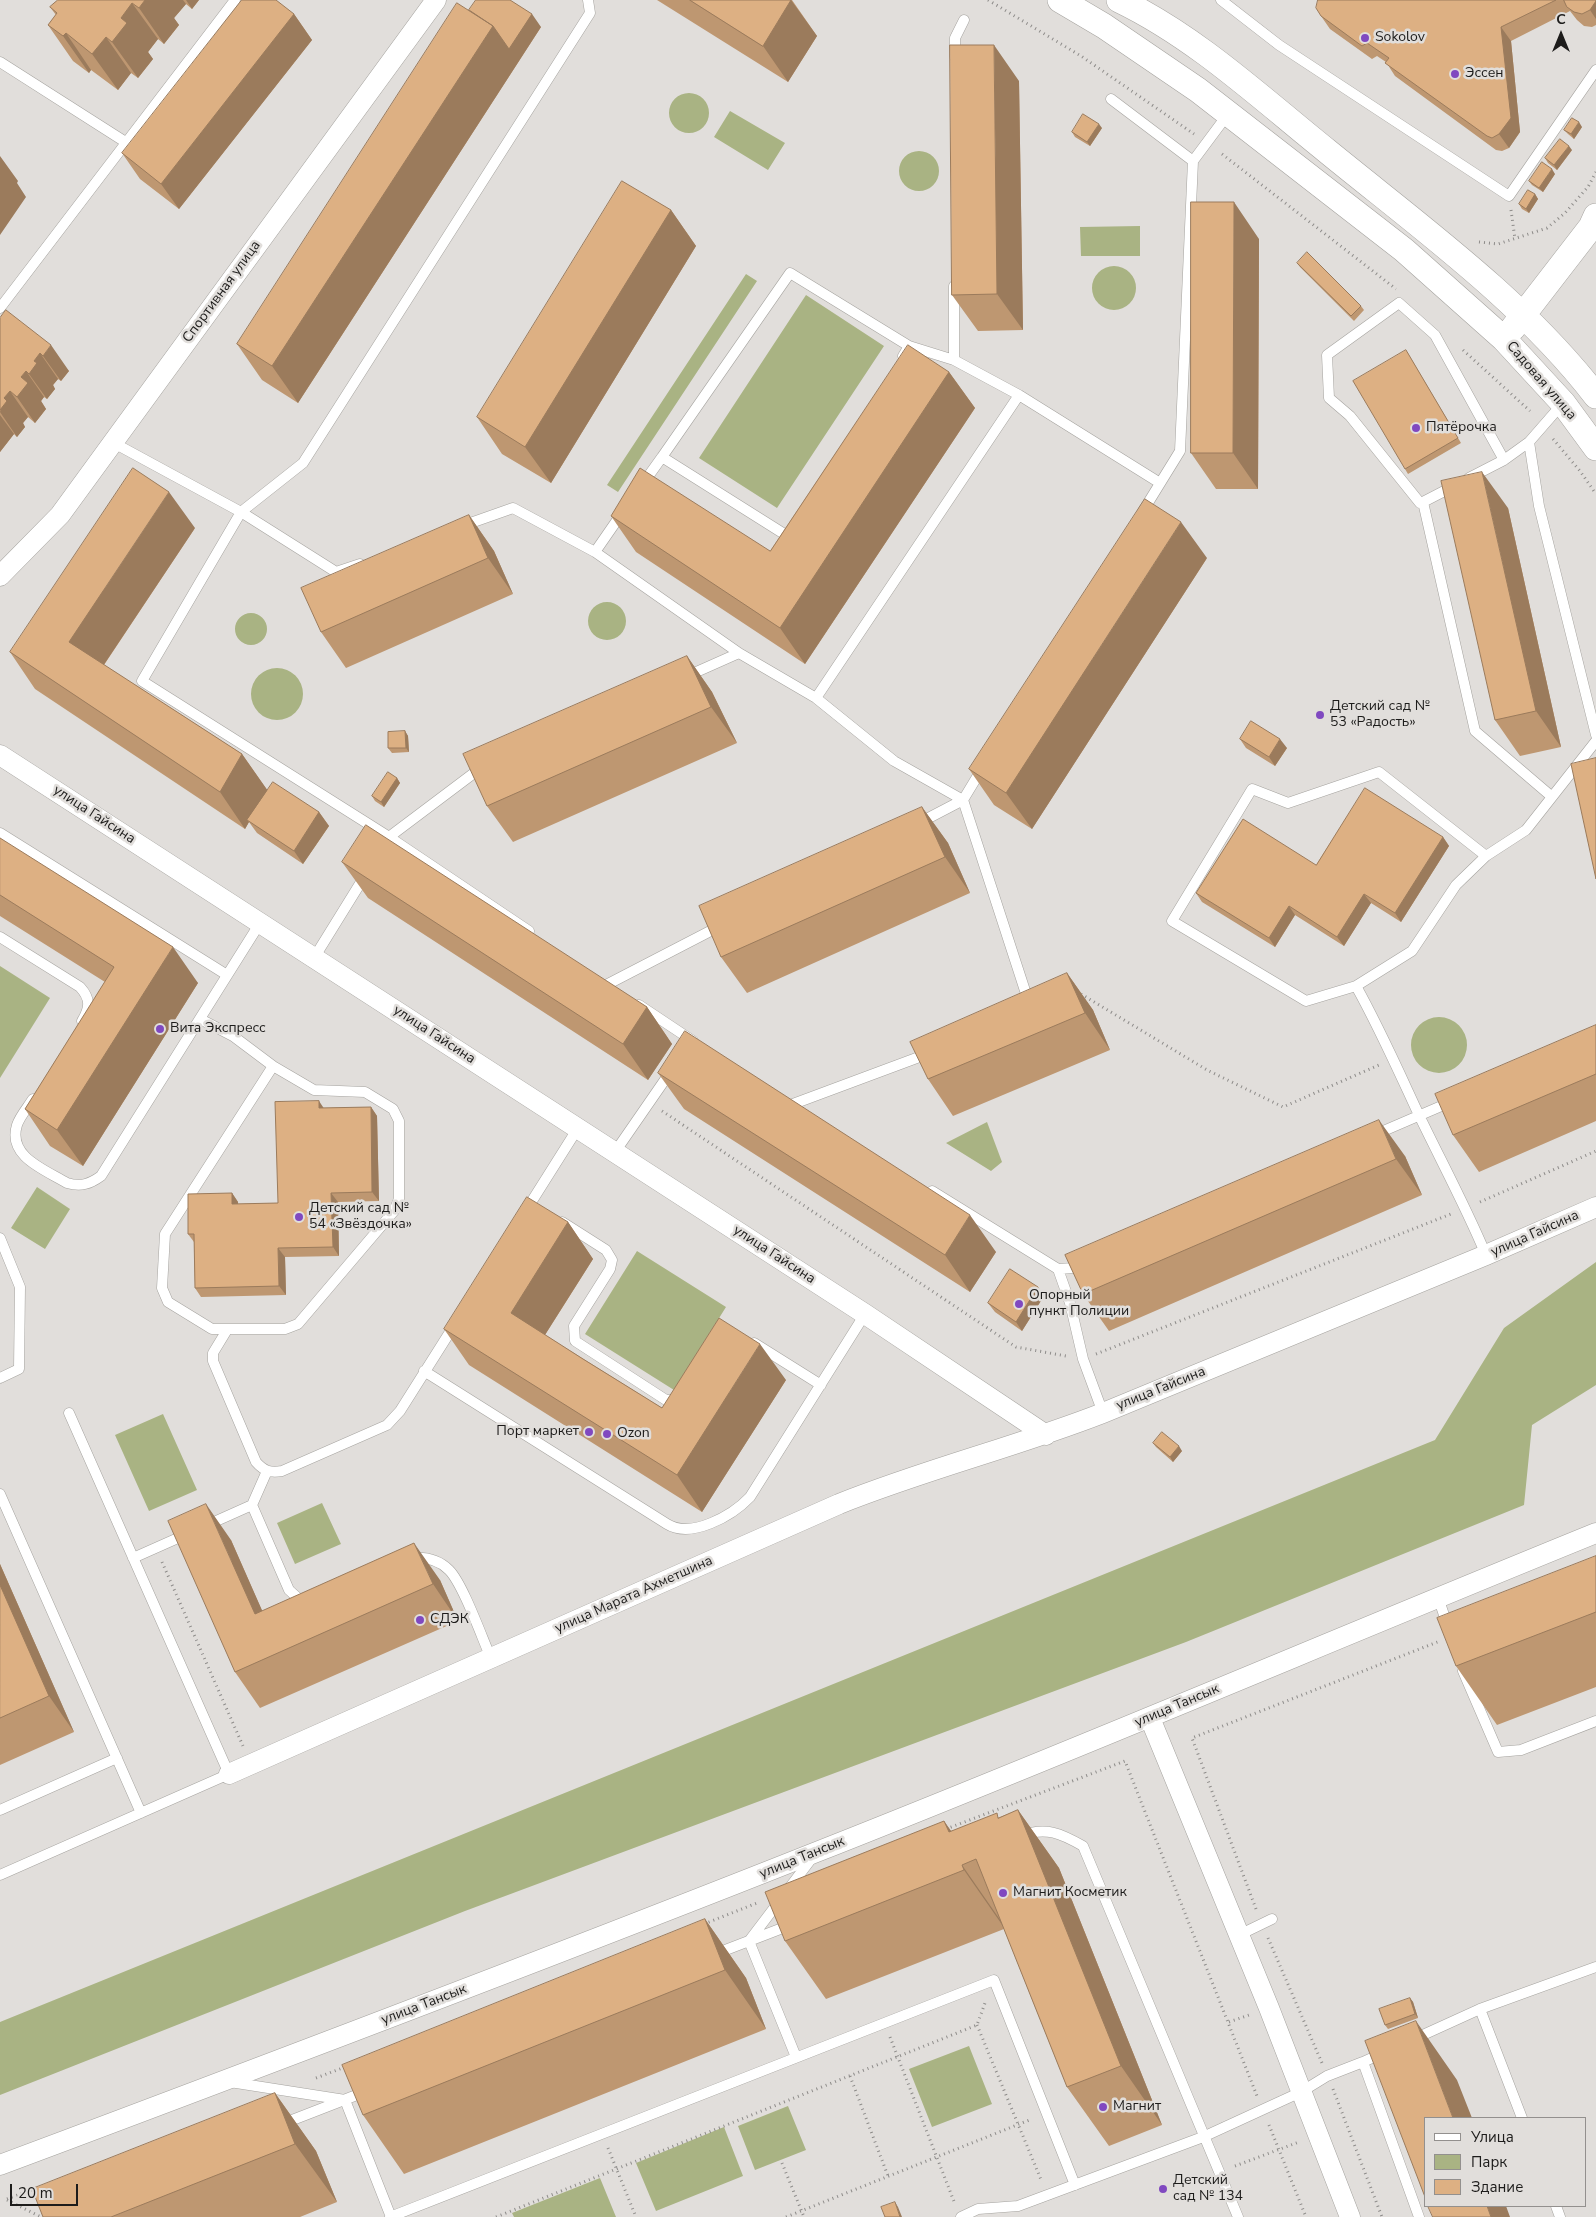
<!DOCTYPE html>
<meta charset="utf-8">
<style>
body{margin:0}
#map{position:relative;width:1596px;height:2217px;overflow:hidden;background:#e1dedb;font-family:"Nunito Sans",sans-serif}
canvas{display:block}
.legend{position:absolute;left:1424px;top:2117px;width:162px;height:90px;box-sizing:border-box;background:#e1dedb;border:1px solid #93908e;margin:0;padding:6px 9px;list-style:none;font-size:15px;color:#1d1c1b}
.legend li{display:flex;align-items:center;gap:10px;height:25px}
.legend b{width:25px;border:1px solid #93908e}
.north{position:absolute;left:1536px;top:10px;width:50px;height:50px;-webkit-text-stroke:4px #e1dedb;paint-order:stroke;rotate:0deg;font-size:14px;font-weight:700;line-height:20px;text-align:center;color:#1d1c1b}
.north::after{content:'';display:block;margin:auto;width:18px;height:22px;background:#1d1c1b;clip-path:polygon(50% 0,100% 100%,50% 72%,0 100%)}
.scale{position:absolute;left:10px;top:2184px;width:68px;height:22px;box-sizing:border-box;border:2px solid #1d1c1b;border-top:0;padding-left:6px;font-size:15px;line-height:18px;white-space:nowrap;color:#1d1c1b;-webkit-text-stroke:4px #e1dedb;paint-order:stroke}
</style>
<div id="map">
<canvas width="1596" height="2217"></canvas>
<ul class="legend">
<li><b style="height:6px;background:#fff"></b>Улица</li>
<li><b style="height:14px;background:#a9b383"></b>Парк</li>
<li><b style="height:14px;background:#ddb083"></b>Здание</li>
</ul>
<div class="north">С</div>
<div class="scale">20 m</div>
</div>
<script>
const context = document.querySelector('canvas').getContext('2d');
context.lineJoin = 'round';
function fillPath(path, color) {
  context.fillStyle = color;
  context.fill(path, 'evenodd');
}
function trace(path, color, width, dash) {
  context.strokeStyle = color;
  context.lineWidth = width;
  context.lineCap = dash ? 'butt' : 'round';
  context.setLineDash(dash || []);
  context.stroke(path);
}
function write(font, color, halo, rows, align = 'center') {
  context.font = font + ' "Nunito Sans",sans-serif';
  context.lineWidth = 5;
  context.setLineDash([]);
  context.textBaseline = 'middle';
  context.strokeStyle = halo;
  context.fillStyle = color;
  for (const [text, x, y, turn = 0] of rows) {
    context.save();
    context.translate(x, y);
    context.rotate((+turn || 0) * Math.PI / 180);
    context.textAlign = isNaN(turn) ? turn : align;
    if (halo) context.strokeText(text, 0, 0);
    context.fillText(text, 0, 0);
    context.restore();
  }
}
const green = new Path2D(`
 M669 113a20 20 0 1 1 40 0a20 20 0 1 1-40 0Z
 M730 111 785 143 768 170 714 137Z
 M899 171a20 20 0 1 1 40 0a20 20 0 1 1-40 0Z
 M1140 226V256H1081L1080 227Z
 M1092 288a22 22 0 1 1 44 0a22 22 0 1 1-44 0Z
 M746 274 757 281 618 492 607 485Z
 M806 295 884 346 777 508 699 458Z
 M588 621a19 19 0 1 1 38 0a19 19 0 1 1-38 0Z
 M235 629a16 16 0 1 1 32 0a16 16 0 1 1-32 0Z
 M251 694a26 26 0 1 1 52 0a26 26 0 1 1-52 0Z
 M0 966 50 998 0 1078Z
 M1411 1045a28 28 0 1 1 56 0a28 28 0 1 1-56 0Z
 M987 1122 1002 1162 991 1171 946 1143Z
 M37 1187 70 1209 45 1249 11 1228Z
 M637 1251 726 1307 674 1390 585 1334Z
 M1596 1262V1385L1532 1425 1524 1505 1186 1642 465 1911 0 2095V2022L1435 1440 1504 1328Z
 M163 1414 197 1490 149 1511 115 1435Z
 M322 1503 341 1544 295 1564 277 1523Z
 M969 2046 992 2104 932 2127 909 2069Z
 M788 2106 806 2150 755 2170 738 2126Z
 M724 2127 743 2176 656 2211 636 2163Z
 M600 2178 616 2217H514L512 2213Z`);
const path = new Path2D(`
 M988 0 1081 56 1194 134
 M1222 154 1396 289
 M1511 210 1515 239
 M1479 242 1498 244 1547 228 1565 213 1588 187 1596 172
 M1463 350 1530 411
 M1553 439 1580 471 1596 494
 M1081 994 1207 1070 1283 1107 1379 1065
 M662 1111 1016 1347 1066 1356
 M1480 1202 1596 1151
 M1096 1354 1451 1214
 M162 1562 243 1746
 M946 1829 1125 1761 1257 2096
 M1256 1909 1192 1738 1440 1641
 M704 1924 757 1903
 M1268 1938 1322 2063
 M1229 2022 1249 2015
 M977 2025 1042 2182
 M890 2037 955 2204
 M850 2076 888 2176
 M316 2078 345 2067
 M1333 2089 1382 2217
 M1269 2125 1306 2217
 M608 2148 636 2217
 M782 2163 804 2217
 M1235 2166 1299 2142
 M7 2199 36 2188
 M7 2200 41 2217
 M496 2217 977 2025 985 2003
 M786 2217 1032 2119`);
const service = new Path2D(`
 M1221 0 1279 45 1509 196 1596 70
 M955 57V38L964 20
 M0 62 127 143
 M1111 99 1193 161 1180 451 1143 511
 M1193 161 1228 114
 M0 308 235 0
 M903 356 909 346 954 360V286
 M954 360 1019 395 1160 483
 M112 442 241 512 336 572 360 564
 M1529 442 1539 506 1596 735
 M662 457 790 273 909 346
 M1469 478 1504 460 1529 442 1563 403
 M642 485 662 457 789 537 791 533
 M1454 486 1423 502 1475 731 1551 796
 M1423 502 1420 503 1350 416 1329 398 1327 355 1399 303 1435 335 1504 460
 M622 513 595 552 739 653 816 698 894 761 963 800 983 767
 M462 526 513 508 595 552
 M685 677 739 653
 M816 698 1019 395
 M917 824 963 800 1029 1003
 M0 833 227 975
 M385 843 389 837 482 767
 M1486 856 1379 772 1288 803 1252 789 1172 921 1306 1001 1356 986 1412 951 1456 885 1486 856 1526 830 1596 741
 M529 931 389 837 142 681 241 512 303 463 590 13 588 0
 M0 937 80 987C91 999 90 1008 82 1021
 M314 958 366 874
 M608 984 720 926
 M1356 986C1379 1027 1398 1070 1418 1113 1441 1161 1466 1207 1486 1255
 M639 1005 693 1041
 M200 1019 233 1036 273 1066 165 1234 162 1288 168 1302 212 1329H285L298 1324 394 1211 399 1199V1121L393 1109 365 1092 314 1090 273 1066
 M33 1099C28 1107 20 1116 17 1125 7 1157 46 1170 67 1183 81 1187 90 1184 101 1176L260 923
 M793 1104 930 1053
 M1374 1135 1453 1101
 M615 1152 671 1071
 M932 1191 1058 1269 1074 1268 1082 1264
 M525 1212 578 1128
 M562 1222 606 1250 612 1260 610 1269 574 1326 575 1341 666 1400H681
 M0 1238 20 1287 19 1369 0 1378
 M1058 1269 1070 1303 1083 1359 1103 1413
 M227 1330 213 1353V1361L256 1462C264 1471 270 1473 282 1471L387 1425 400 1411 455 1324
 M754 1343 821 1385
 M424 1371 667 1524C691 1539 732 1516 750 1497L865 1314
 M0 1494 141 1813
 M252 1505 267 1471
 M205 1526 252 1505 289 1590 299 1599 307 1601
 M133 1558 187 1534
 M413 1558C426 1557 439 1560 449 1570 463 1584 482 1638 491 1658
 M1438 1597 1448 1627
 M1463 1671 1498 1752 1521 1750 1596 1721
 M0 1810 117 1758
 M1021 1836C1046 1826 1062 1834 1083 1846L1238 2217
 M0 1875 229 1774 69 1413
 M1239 1935 1272 1919
 M715 1954 793 1924
 M1480 2009 1522 2118
 M1414 2039 1480 2009 1596 1967
 M1383 2053 1363 2062 1419 2217
 M796 2057 749 1941 812 1858
 M230 2082 345 2100 391 2217
 M282 2124 367 2091
 M1556 2206 1560 2217
 M390 2217 994 1980 1075 2185
 M961 2217 978 2209 1018 2206 1203 2137 1301 2092 1327 2076 1363 2062`);
const minor = new Path2D(`
 M0 576 60 515 436 0
 M0 755 865 1314 1046 1435
 M1150 1718 1269 2008 1350 2217
 M229 1774 839 1504C926 1469 1016 1447 1103 1413L1486 1255 1596 1207
 M0 2165C272 2063 544 1960 814 1853 1076 1750 1335 1639 1596 1533`);
const tertiary = new Path2D(`
 M1060 0 1104 26 1198 90 1404 250 1504 339 1563 403 1596 448
 M1119 0C1196 37 1261 98 1327 151 1420 227 1522 300 1596 396
 M1513 328 1591 227 1596 216`);
const wall = new Path2D(`
 M58 0H199L192 9 186 4 174 18 179 25 164 44 158 39 148 52 153 59 138 78 131 73 118 90 91 70 89 73 73 61 48 25 56 15 50 7Z
 M657 0H792L817 36 788 82Z
 M1318 0H1596V25L1592 27 1584 26 1577 20 1570 11 1511 41 1520 132 1509 148 1502 151 1496 150 1395 76 1386 62 1377 56 1372 59 1330 29 1321 16Z
 M469 10 541 27 298 403 262 380 237 344Z
 M294 14 312 40 179 209 140 179 122 153Z
 M1019 81 1023 330 978 331 952 295Z
 M1582 127 1574 139 1568 134 1564 130Z
 M1102 128 1090 146 1075 137 1072 132Z
 M1572 150 1557 170 1548 163 1545 158Z
 M1555 174 1543 192 1532 185 1529 181Z
 M1535 194 1538 199 1529 213 1522 209 1519 204Z
 M671 210 696 246 551 483 502 454 477 417Z
 M1259 239 1258 489H1216L1191 453Z
 M1297 263 1361 306 1364 310 1354 321 1300 267Z
 M0 318 69 371 61 381 58 379 53 385 55 389 47 399 44 397 41 401 46 409 35 423 28 417 23 423 25 427 17 437 14 434 0 452Z
 M1406 350 1461 443 1408 474 1405 469Z
 M949 372 975 408 805 664 636 552 611 516 770 551Z
 M1508 508 1561 747 1520 756 1495 720Z
 M469 515 494 551 513 594 346 668 321 632Z
 M195 528 104 665 242 754 267 790 319 812 329 826 303 864 257 833 249 822 245 829 35 689 10 652Z
 M1207 558 1032 829 994 805 969 769Z
 M687 656 712 692 737 743 513 842 487 806Z
 M405 731 408 736 409 752 392 753 388 748Z
 M1240 739 1287 748 1275 766 1246 748Z
 M397 778 400 783 384 807 375 801 372 796Z
 M922 807 948 843 970 893 747 993 721 957Z
 M1443 837 1449 846 1401 922 1371 903 1344 946 1295 915 1275 947 1202 902 1196 893Z
 M0 838 198 983 83 1166 50 1146 25 1109 105 982 0 916Z
 M342 862 647 1007 672 1044 648 1080 368 898Z
 M1067 973 1093 1010 1110 1050 953 1116 928 1079Z
 M1596 1025V1121L1479 1172 1453 1135Z
 M658 1073 996 1252 970 1292 684 1109Z
 M371 1107 377 1116 379 1201 338 1202 339 1256 285 1257 286 1295 201 1297 195 1288 194 1242 188 1234 232 1193 238 1202V1204L278 1203 324 1108Z
 M1405 1156 1422 1195 1109 1331 1083 1294 1065 1255Z
 M568 1222 593 1259 545 1335 662 1408 786 1380 702 1512 469 1365 444 1329Z
 M1038 1287 1044 1296 1022 1331 995 1312 988 1303Z
 M1153 1443 1182 1451 1173 1462 1156 1447Z
 M231 1540 262 1611 440 1580 458 1621 260 1708 235 1672Z
 M1596 1556V1687L1497 1725 1456 1666Z
 M0 1564 74 1732 0 1765Z
 M1018 1810 1059 1868 1162 2125 1109 2146 1067 2087 1004 1929 826 1999 785 1941 944 1821 951 1831 1000 1817Z
 M705 1919 746 1978 766 2029 404 2174 363 2115Z
 M1410 1998 1413 2002 1418 2018 1388 2029 1385 2025Z
 M275 2093 316 2151 337 2202 300 2217H43Z`);
const shadedWall = new Path2D(`
 M145 0H183L186 4 174 18 179 25 164 44 139 8Z
 M186 0H199L192 9Z
 M791 0 817 36 788 82 763 46Z
 M1596 1V19L1590 10Z
 M132 3 158 39 148 52 153 59 138 78 112 42 121 18Z
 M294 14 312 40 179 209 161 184Z
 M532 14 541 27 298 403 272 366 493 26Z
 M1501 27 1511 41 1520 132 1509 148 1499 134Z
 M66 33 91 70 89 73 63 36Z
 M106 37 131 73 118 90 92 54Z
 M994 45 1019 81 1023 330 997 294Z
 M1579 122 1582 127 1574 139 1571 134Z
 M1099 124 1102 128 1090 146 1087 142Z
 M1569 146 1572 150 1557 170 1554 165Z
 M0 156 18 181 17 183 26 197 0 235Z
 M1552 169 1555 174 1543 192 1539 188Z
 M1535 194 1538 199 1529 213 1526 209Z
 M1234 202 1259 239 1258 489 1233 453Z
 M671 210 696 246 551 483 525 447Z
 M51 345 69 371 61 381 43 356Z
 M40 353 58 379 53 385 55 389 47 399 29 374 34 361Z
 M26 371 44 397 41 401 46 409 35 423 17 397 21 377Z
 M949 372 975 408 805 664 780 628Z
 M10 391 28 417 23 423 25 427 17 437 0 412 4 398Z
 M0 415 14 434 0 452Z
 M1482 472 1508 508 1561 747 1536 711Z
 M169 492 195 528 95 678 69 642Z
 M469 515 494 551 513 594 488 558Z
 M1181 522 1207 558 1032 829 1006 793Z
 M687 656 712 692 737 743 711 707Z
 M405 731 408 736 409 752 406 748Z
 M1280 739 1287 748 1275 766 1269 757Z
 M242 754 268 791 247 820 249 822 245 829 220 792Z
 M397 778 400 783 384 807 381 802Z
 M922 807 948 843 970 893 945 857Z
 M319 812 329 826 303 864 294 851Z
 M1443 837 1449 846 1401 922 1395 913Z
 M1364 894 1371 903 1344 946 1337 937Z
 M1289 906 1295 915 1275 947 1269 938Z
 M173 947 198 983 83 1166 57 1130Z
 M1067 973 1093 1010 1110 1050 1085 1013Z
 M647 1007 672 1044 648 1080 623 1044Z
 M319 1101 325 1110 319 1108Z
 M371 1107 377 1116 379 1201 372 1192Z
 M1379 1120 1405 1156 1422 1195 1396 1159Z
 M232 1193 238 1202 239 1213 232 1204Z
 M331 1193 338 1202 339 1256 333 1247Z
 M970 1215 996 1252 970 1292 945 1255Z
 M568 1222 593 1259 536 1349 511 1313Z
 M278 1248 285 1257 286 1295 279 1286Z
 M1038 1287 1044 1296 1022 1331 1016 1322Z
 M760 1344 786 1380 702 1512 677 1475Z
 M1179 1446 1182 1451 1173 1462 1170 1457Z
 M206 1504 231 1540 280 1651 255 1614Z
 M414 1543 440 1580 458 1621 433 1584Z
 M0 1564 74 1732 49 1696 0 1585Z
 M1018 1810 1059 1868 1162 2125 1121 2066Z
 M944 1821 972 1861 949 1832Z
 M962 1865 1003 1924 1005 1929 964 1870Z
 M705 1919 746 1978 766 2029 725 1970Z
 M1410 1998 1413 2002 1418 2018 1415 2014Z
 M1416 2021 1457 2080 1472 2118H1453Z
 M275 2093 316 2151 337 2202 295 2144Z
 M895 2202 898 2207 902 2217H900Z
 M1487 2206H1506L1510 2217H1491Z`);
const building = new Path2D(`
 M58 0H145L139 8 132 3 121 18 127 23 112 42 106 37 92 54 66 33 63 36 48 25 57 13 50 7Z
 M242 0H276L294 14 161 184 122 153Z
 M476 0H510L532 14 509 49 493 26 469 10Z
 M690 0H791L763 46Z
 M1318 0H1556L1501 27 1511 118 1499 134 1492 138 1487 136 1385 63 1389 58 1367 43 1362 46 1321 16 1316 8Z
 M1564 0H1596V1L1590 10 1582 14 1574 12 1567 7Z
 M457 3 493 26 272 366 237 344Z
 M950 45H994L997 294 952 295Z
 M1083 114 1099 124 1087 142 1072 132Z
 M1572 118 1579 122 1571 134 1564 130Z
 M1560 139 1569 146 1554 165 1545 158Z
 M1542 162 1552 169 1539 188 1529 181Z
 M622 181 671 210 525 447 477 417Z
 M1528 190 1535 194 1526 209 1519 204Z
 M1191 202H1234L1233 453H1191Z
 M1307 252 1361 306 1351 316 1297 263Z
 M6 310 51 345 43 356 40 353 34 361 37 363 29 374 26 371 21 377 28 383 17 397 10 391 4 398 7 401 0 410V318Z
 M908 345 949 372 780 628 611 516 640 468 770 551Z
 M1406 350 1458 438 1405 469 1353 381Z
 M133 468 169 492 69 642 242 754 220 792 10 652Z
 M1482 472 1536 711 1495 720 1441 481Z
 M1145 499 1181 522 1006 793 969 769Z
 M469 515 488 558 321 632 301 588Z
 M687 656 711 707 487 806 463 754Z
 M1251 721 1280 739 1269 757 1240 739Z
 M405 731 406 748H388V732Z
 M1596 758V879L1571 764Z
 M388 772 397 778 381 802 372 796Z
 M273 782 319 812 294 851 247 820Z
 M1365 788 1443 837 1395 913 1364 894 1337 937 1289 906 1269 938 1196 893 1243 819 1316 865Z
 M922 807 945 857 721 957 699 906Z
 M366 825 647 1007 623 1044 342 862Z
 M0 838 173 947 57 1130 25 1109 114 967 0 895Z
 M1067 973 1085 1013 928 1079 910 1042Z
 M1596 1025V1074L1453 1135 1435 1094Z
 M685 1031 970 1215 945 1255 658 1073Z
 M319 1101V1108L371 1107 372 1192 331 1193 333 1247 278 1248 279 1286 195 1288 194 1234H188V1194L232 1193V1204L278 1203 275 1102Z
 M1379 1120 1396 1159 1083 1294 1065 1255Z
 M527 1197 568 1222 511 1313 583 1359 662 1408 719 1318 760 1344 677 1475 444 1329Z
 M1010 1269 1038 1287 1016 1322 988 1303Z
 M1162 1432 1179 1446 1170 1457 1153 1443Z
 M206 1504 255 1614 414 1543 433 1584 235 1672 168 1521Z
 M1596 1556V1612L1456 1666 1437 1618Z
 M0 1585 49 1696 0 1718Z
 M1018 1810 1121 2066 1067 2087 976 1859 962 1865 964 1870 785 1941 765 1892 944 1821 949 1832 997 1813 998 1818Z
 M705 1919 725 1970 363 2115 342 2065Z
 M1410 1998 1415 2014 1385 2025 1379 2009Z
 M1416 2021 1453 2118H1425V2197L1365 2041Z
 M275 2093 295 2144 111 2217H43L32 2189Z
 M895 2202 900 2217H885L881 2207Z
 M1428 2206H1487L1491 2217H1433Z`);
const markers = [
 [1365,38,5,"#8049c0"],
 [1455,74,5,"#8049c0"],
 [1416,428,5,"#8049c0"],
 [1320,715,5,"#8049c0"],
 [160,1029,5,"#8049c0"],
 [299,1217,5,"#8049c0"],
 [1019,1304,5,"#8049c0"],
 [589,1432,5,"#8049c0"],
 [607,1434,5,"#8049c0"],
 [420,1620,5,"#8049c0"],
 [1003,1893,5,"#8049c0"],
 [1103,2107,5,"#8049c0"],
 [1163,2189,5,"#8049c0"]
];
const poiNames = [
 ["Sokolov",1375,38],
 ["Эссен",1465,74],
 ["Пятёрочка",1426,428],
 ["Детский сад №",1330,707],
 ["53 «Радость»",1330,723],
 ["Вита Экспресс",170,1029],
 ["Детский сад №",309,1209],
 ["54 «Звёздочка»",309,1225],
 ["Опорный",1029,1296],
 ["пункт Полиции",1029,1312],
 ["Порт маркет",579,1432,"right"],
 ["Ozon",617,1434],
 ["СДЭК",430,1620],
 ["Магнит Косметик",1013,1893],
 ["Магнит",1113,2107],
 ["Детский",1173,2181],
 ["сад № 134",1173,2197]
];
const streetNames = [
 ["Спортивная улица",222,292,-54],
 ["Садовая улица",1541,381,49],
 ["улица Гайсина",94,815,33],
 ["улица Гайсина",434,1035,33],
 ["улица Гайсина",1535,1234,-24],
 ["улица Гайсина",774,1255,33],
 ["улица Гайсина",1161,1389,-22],
 ["улица Марата Ахметшина",634,1595,-24],
 ["улица Тансык",1177,1706,-23],
 ["улица Тансык",802,1858,-22],
 ["улица Тансык",424,2005,-21]
];
fillPath(green, '#a9b383');
trace(service, '#a5a39f', 11);
trace(minor, '#a5a39f', 21);
trace(tertiary, '#a5a39f', 26);
trace(path, '#8e8c8a', 3, [1, 4]);
trace(service, '#fff', 10);
trace(minor, '#fff', 20);
trace(tertiary, '#fff', 25);
fillPath(wall, '#be9771');
fillPath(shadedWall, '#9b7b5c');
fillPath(building, '#ddb083');
trace(building, '#9b7b5c', 1);
for (const [x, y, r, color] of markers) {
  const dot = new Path2D();
  dot.arc(x, y, r, 0, 2 * Math.PI);
  context.fillStyle = color;
  context.fill(dot);
  trace(dot, '#e1dedb', 2);
}
write('14px', '#1d1c1b', '#e1dedb', poiNames, 'left');
write('14px', '#1d1c1b', '#e1dedb', streetNames);
</script>
